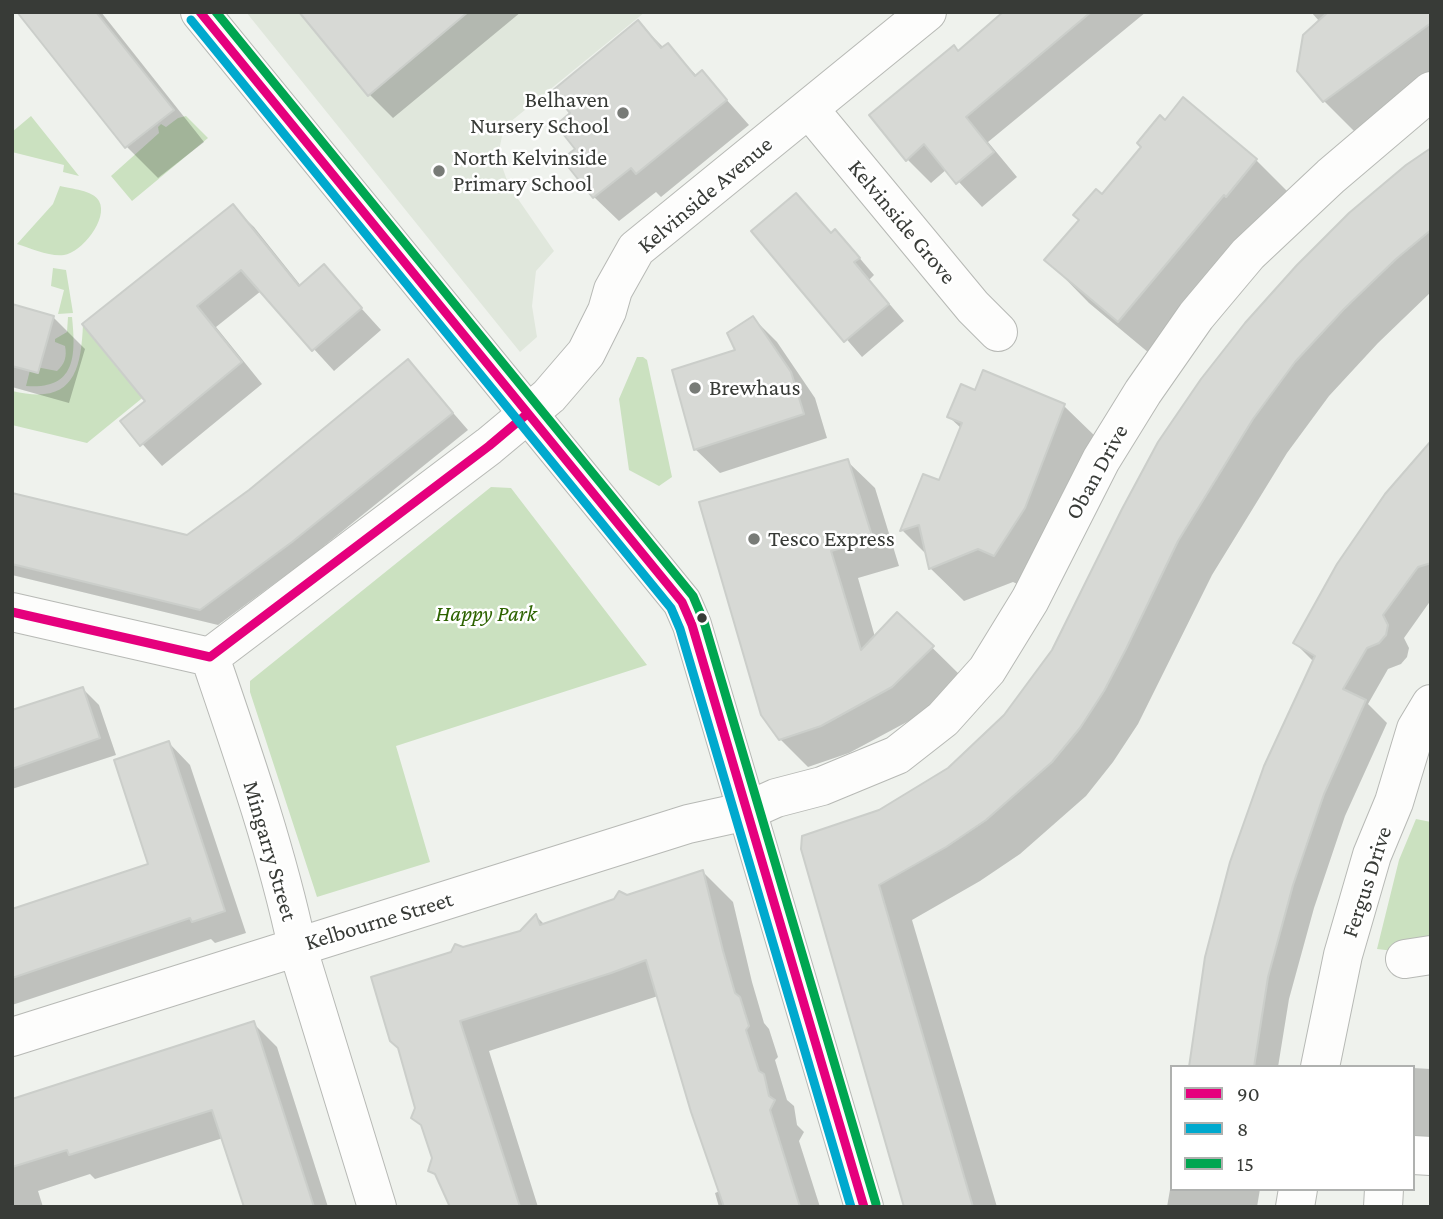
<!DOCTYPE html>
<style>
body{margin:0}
#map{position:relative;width:1443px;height:1219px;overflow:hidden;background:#eff2ed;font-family:"Crimson Pro",serif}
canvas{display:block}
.frame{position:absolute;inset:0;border:14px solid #383b37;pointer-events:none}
.legend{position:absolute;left:1170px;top:1065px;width:245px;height:126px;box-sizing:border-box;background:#fff;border:2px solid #afb1af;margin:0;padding:9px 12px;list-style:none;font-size:21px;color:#383b37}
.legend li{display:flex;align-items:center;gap:14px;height:35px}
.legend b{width:35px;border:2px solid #afb1af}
</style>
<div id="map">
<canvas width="1443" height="1219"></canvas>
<div class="frame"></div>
<ul class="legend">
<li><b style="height:9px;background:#e5007d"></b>90</li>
<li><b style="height:9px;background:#00a9ce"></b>8</li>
<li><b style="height:9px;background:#00a651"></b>15</li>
</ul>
</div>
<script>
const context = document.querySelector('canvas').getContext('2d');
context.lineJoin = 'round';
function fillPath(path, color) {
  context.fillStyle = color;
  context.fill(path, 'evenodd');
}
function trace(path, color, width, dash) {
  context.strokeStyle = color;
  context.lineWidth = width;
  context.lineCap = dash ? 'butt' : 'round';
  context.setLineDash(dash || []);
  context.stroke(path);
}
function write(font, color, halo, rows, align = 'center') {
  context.font = font + ' "Crimson Pro",serif';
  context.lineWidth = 5;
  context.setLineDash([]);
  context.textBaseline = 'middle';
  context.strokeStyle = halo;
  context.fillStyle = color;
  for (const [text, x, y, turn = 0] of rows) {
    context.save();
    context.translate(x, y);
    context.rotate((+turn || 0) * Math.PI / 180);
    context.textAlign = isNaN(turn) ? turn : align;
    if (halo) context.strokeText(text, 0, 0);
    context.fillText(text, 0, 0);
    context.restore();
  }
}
const built = new Path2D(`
 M246 12H645L504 127 498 155 509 186 554 251 536 271 532 306 537 337 520 352Z`);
const green = new Path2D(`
 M31 116 79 176 63 172 64 165 12 152V132Z
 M186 116 208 138 132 201 111 176 159 133 158 127 161 124 166 127 178 118Z
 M60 186C71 189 93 190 99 201 109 219 81 253 64 255 50 257 30 248 17 244L53 204Z
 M53 268 66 270 73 313 58 314 64 290 51 286Z
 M68 317H72C76 356 76 390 26 386L31 366 57 371C65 364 67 356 65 346L55 342V339L67 332Z
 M83 324 118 369 147 346 178 369 87 443 12 425V391C71 405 81 375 83 324Z
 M637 357H643L647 360 672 477 659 486 629 470 619 399Z
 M491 487 511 488 647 665 396 746 430 862 317 897 250 692V681Z
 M1416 819 1431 822V943L1411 953 1377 949 1399 860Z`);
const shadow = new Path2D(`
 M19 12H101L204 142 158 178 127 147Z
 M301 12H521L393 118 369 94Z
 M1006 12H1146L988 142 1017 177 982 207 947 169 931 183 907 159 958 52Z
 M1311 12H1431V95L1367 144 1324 101 1320 22Z
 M638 22 664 48 668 45 697 76 702 72 749 125 661 197 656 192 619 221 594 197 564 160 577 149 573 114Z
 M1183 100 1256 160 1299 203 1161 363 1089 303 1047 260Z
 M1431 150V292L1378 343 1329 396 1287 453 1212 575 1138 724 1113 762 1086 796 1020 854 980 881 912 920 997 1207H907L803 849 880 811 949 769 1005 716Z
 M233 207 254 227 301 286 324 267 381 330 334 371 261 291 216 327 262 384 162 466 122 421 147 401Z
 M753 231 832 235 851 248 874 275 869 280 904 321 862 357Z
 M12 306 53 317 85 349 69 403 12 387Z
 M753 318 777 342 815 398 827 438 720 473 695 449Z
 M408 361 468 430 309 558 218 625 12 575V494L188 537 250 492Z
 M984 372 1064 406 1098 439 1028 589 1013 582 964 601 930 568 928 556 902 530 940 483 962 429 949 417 976 393Z
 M1431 444V600L1404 638 1409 648 1407 657 1401 664 1388 669 1368 704 1387 723 1345 816 1314 908 1289 999 1278 1067H1189L1314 662 1295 643Z
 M847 461 875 488 899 566 858 578 875 637 898 614 960 675 920 715 849 753 808 767 780 739Z
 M83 689 99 705 116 755 12 789V712Z
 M169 743 190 765 246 933 215 943 211 939 12 1005V911L150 865Z
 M703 872 733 902 752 982 764 1023 769 1029 778 1057 775 1060 787 1100 794 1106 797 1125 804 1132 799 1141 820 1207H719L715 1193 720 1191 658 996 489 1051 538 1207H446L450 1202 439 1179 430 1170 434 1158 424 1128 413 1117 463 949 521 932 536 916 545 925Z
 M253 1023 277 1047 328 1207H250L223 1138 95 1179 90 1174 38 1191 43 1207H12V1101Z
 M1413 1068 1431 1069V1161L1413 1144Z
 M1172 1178V1189H1260L1257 1207H1167Z`);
const building = new Path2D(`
 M17 12H96L174 110 125 148Z
 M299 12H468L368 96Z
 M1003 12H1091L966 117 994 152 956 184 924 144 906 161 869 115 954 45 958 51Z
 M1328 12H1431V23L1323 102 1297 71 1303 35Z
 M638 20 661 48 668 43 695 76 702 70 727 100 636 174 631 168 593 198 562 159 575 149 556 125 570 113 552 91Z
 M1183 97 1257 159 1226 197 1224 195 1118 322 1044 260 1079 220 1073 215 1096 189 1102 194 1141 147 1137 143 1160 115 1165 120Z
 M1431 148V230L1396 259 1344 309 1295 362 1253 419 1178 541 1126 649 1104 691 1080 728 1052 762 986 820 946 847 879 885 973 1207H904L801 849 802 836 879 810 948 768 1004 715 1052 650 1122 509 1158 442 1201 379 1245 323 1297 265 1349 213 1406 165Z
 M796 193 831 233 835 229 860 258 854 262 889 304 844 342 751 231Z
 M233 204 299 286 324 264 362 308 312 351 241 270 197 306 242 362 140 446 120 421 145 401 82 324Z
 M12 304 54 316 38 373 12 366Z
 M753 316 791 372 804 414 694 450 672 370 735 350 727 333Z
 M408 359 453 413 292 542 200 610 12 564V493L187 535 249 490Z
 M983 370 1065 404 1025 508 994 556 978 549 929 569 919 525 900 531 923 474 939 480 962 423 947 417 961 384 975 390Z
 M1431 441V563L1418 567 1383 615 1388 625 1386 635 1379 643 1367 648 1343 689 1366 700 1324 794 1293 885 1268 977 1254 1067H1189L1205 957 1230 862 1264 766 1315 656 1293 643 1337 564 1385 494Z
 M848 459 873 539 831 551 861 650 897 612 934 646 892 687 821 726 779 740 761 715 699 502Z
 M83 687 100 738 12 769V710Z
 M169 741 225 911 192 922 190 918 12 978V909L148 864 114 760Z
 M703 870 723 951 735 993 740 997 749 1026 746 1030 759 1071 764 1074 769 1096 775 1100 770 1110 800 1207H724L691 1112 646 960 611 973 460 1021 520 1207H450L435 1174 428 1171 432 1158 421 1125 411 1118 415 1108 398 1048 390 1041 371 977 451 952 455 944 463 947 520 931 536 914 540 925 614 899 619 891 627 895Z
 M254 1021 314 1207H244L212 1110 69 1155 67 1150 12 1167V1099Z`);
const minor = new Path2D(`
 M809 109 973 307 998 332
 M12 612 210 657 489 446 549 396 586 353 607 311 613 290 636 249 927 12
 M210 657C242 751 276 848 297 946L377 1207
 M1405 959 1431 955
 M12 1037 688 824 747 811 776 798 822 786 897 755 943 719 987 670 1030 600 1101 460 1143 392 1196 316 1248 254 1331 176 1431 91
 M1320 1067 1343 955 1372 855 1394 802 1416 729 1431 704
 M1413 1155 1431 1156
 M1295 1207 1298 1189
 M1383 1207 1384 1189`);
const major = new Path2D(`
 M200 12 682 602 692 625 864 1207`);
const bus1 = new Path2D(`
 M200 12 682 602 692 625 864 1207
 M12 612 210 657 489 446 527 414`);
const bus2 = new Path2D(`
 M191 20 671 608 680 629 851 1207`);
const bus3 = new Path2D(`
 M216 12 693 596 704 622 876 1204`);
const markers = [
 [623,113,7,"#787b77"],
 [439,171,7,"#787b77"],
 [695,388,7,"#787b77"],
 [754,539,7,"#787b77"],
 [702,618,6,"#383b37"]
];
const poiNames = [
 ["Belhaven",609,100,"right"],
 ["Nursery School",609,126,"right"],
 ["North Kelvinside",453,158],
 ["Primary School",453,184],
 ["Brewhaus",709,388],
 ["Tesco Express",768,539]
];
const streetNames = [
 ["Kelvinside Avenue",705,195,-40],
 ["Kelvinside Grove",902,222,50],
 ["Oban Drive",1097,472,-61],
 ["Mingarry Street",270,851,74],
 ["Fergus Drive",1367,882,-72],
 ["Kelbourne Street",379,921,-17]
];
const parkNames = [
 ["Happy Park",486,614]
];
fillPath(built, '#e0e7dc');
fillPath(green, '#cbe1c0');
fillPath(shadow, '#0003');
fillPath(building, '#d7d9d5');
trace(building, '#cbceca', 2);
trace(minor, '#b7b9b5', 40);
trace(major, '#b7b9b5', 40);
trace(minor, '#fdfdfc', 38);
trace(major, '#fdfdfc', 38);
trace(bus1, '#e5007d', 9);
trace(bus2, '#00a9ce', 9);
trace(bus3, '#00a651', 9);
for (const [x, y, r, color] of markers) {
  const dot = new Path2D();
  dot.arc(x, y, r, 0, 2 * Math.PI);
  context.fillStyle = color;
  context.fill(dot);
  trace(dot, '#fff', 2.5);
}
write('23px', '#383b37', '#fff', poiNames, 'left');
write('23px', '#383b37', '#fff', streetNames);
write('italic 23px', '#2d6300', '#fff', parkNames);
</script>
